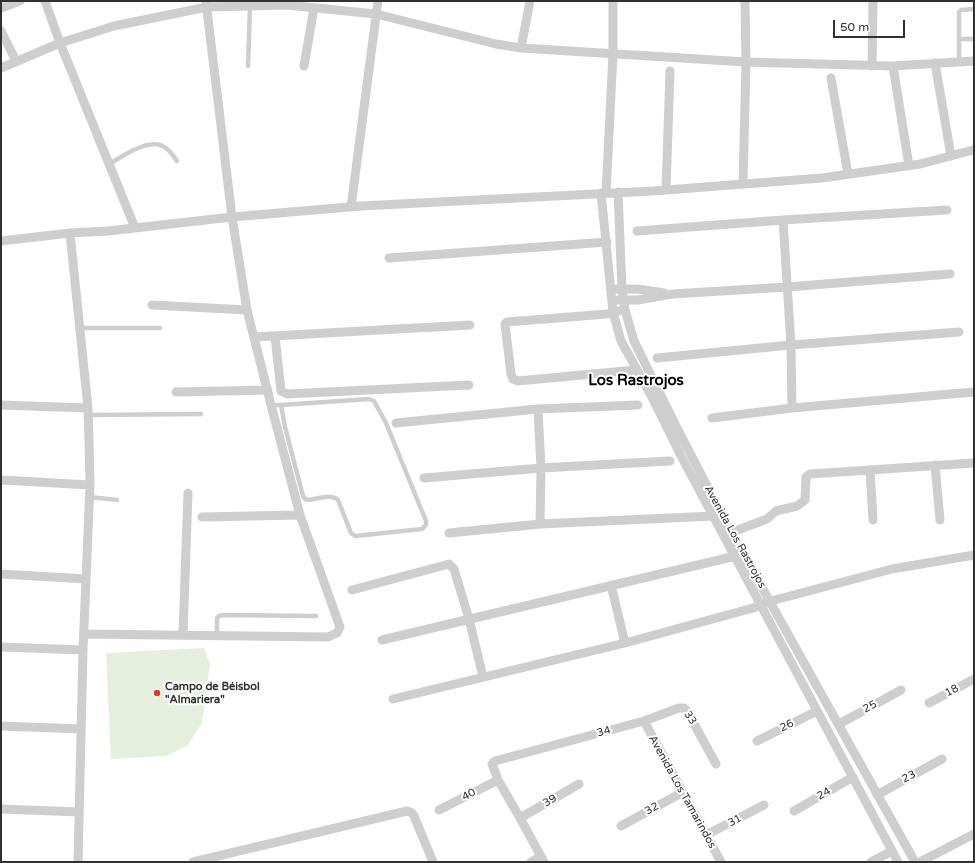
<!DOCTYPE html>
<meta charset="utf-8">
<style>
body{margin:0}
#map{position:relative;width:975px;height:863px;overflow:hidden;background:#fff;font-family:"Varela Round",sans-serif}
canvas{display:block}
.frame{position:absolute;inset:0;border:2px solid #313131;pointer-events:none}
.scale{position:absolute;left:833px;top:20px;width:72px;height:18px;box-sizing:border-box;border:2px solid #313131;border-top:0;padding-left:5px;font-size:12px;line-height:14px;white-space:nowrap;color:#313131;-webkit-text-stroke:3px #fff;paint-order:stroke}
</style>
<div id="map">
<canvas width="975" height="863"></canvas>
<div class="frame"></div>
<div class="scale">50 m</div>
</div>
<script>
const context = document.querySelector('canvas').getContext('2d');
context.lineJoin = 'round';
function fillPath(path, color) {
  context.fillStyle = color;
  context.fill(path, 'evenodd');
}
function trace(path, color, width, dash) {
  context.strokeStyle = color;
  context.lineWidth = width;
  context.lineCap = dash ? 'butt' : 'round';
  context.setLineDash(dash || []);
  context.stroke(path);
}
function write(font, color, halo, rows, align = 'center') {
  context.font = font + ' "Varela Round",sans-serif';
  context.lineWidth = 4;
  context.setLineDash([]);
  context.textBaseline = 'middle';
  context.strokeStyle = halo;
  context.fillStyle = color;
  for (const [text, x, y, turn = 0] of rows) {
    context.save();
    context.translate(x, y);
    context.rotate((+turn || 0) * Math.PI / 180);
    context.textAlign = isNaN(turn) ? turn : align;
    if (halo) context.strokeText(text, 0, 0);
    context.fillText(text, 0, 0);
    context.restore();
  }
}
const green = new Path2D(`
 M204 648 210 664 202 723 188 745 167 756 111 759 106 653Z`);
const lane = new Path2D(`
 M959 39H974
 M959 62V12L961 10 974 9
 M248 66 250 6
 M109 164C124 156 151 135 167 149 171 152 174 157 177 161
 M80 328H160
 M271 405H281L369 399 374 401 386 423 426 521V525L422 529 355 536 351 533 338 500C331 493 318 499 309 500L305 499 303 496 285 427 281 405
 M89 415 201 414
 M89 497 117 500
 M217 635V618L219 616 223 615 316 616`);
const street = new Path2D(`
 M45 1 60 43 135 228
 M1 8 20 1
 M1 31 16 61
 M521 48 530 1
 M935 63 951 156
 M304 66 314 8
 M872 66 873 1
 M893 66 909 166
 M1 68 60 43 114 26 207 7 287 5 376 14 496 44 521 48 746 62 893 66 974 61
 M831 78 848 174
 M743 184 746 62 745 1
 M666 190 670 71
 M618 192 622 289 625 310 634 341 677 428 731 532 915 862
 M601 193 613 312 621 341 652 397 681 456 898 862
 M606 193 613 54V1
 M351 207 378 1
 M783 220 791 345 792 408
 M637 231 783 220 947 210
 M70 233 88 408 89 441 90 485 83 650 78 862
 M1 241 70 233 108 231 232 217 361 206 653 191 822 178 920 164 973 150
 M389 258 607 242
 M617 289H638L664 293
 M618 300H638L672 294 787 287 950 274
 M152 305 247 310
 M619 311 607 314 507 322 505 324 511 374 513 379 518 381 636 370
 M275 336 281 391 287 394 469 385
 M254 337 470 325
 M657 358 791 345 959 332
 M176 392 268 390
 M1 405 88 408
 M538 409 541 468 540 524
 M712 418 792 408 974 392
 M396 423 538 409 638 405
 M935 465 940 520
 M870 470 873 520
 M424 478 541 468 670 461
 M1 480 90 485
 M202 517 300 515
 M449 533 540 524 713 516 718 514
 M727 534 767 519 776 511 797 506 805 500 806 477 810 474 974 463
 M1 574 86 579
 M611 585 625 643
 M352 590 449 564 454 569 469 619 483 677
 M84 634 328 637 337 633 340 627 300 515 271 405 247 310 232 217 206 2
 M183 635 188 493
 M382 640 740 555
 M1 647 83 650
 M393 699 625 643 753 608 771 601 892 569 974 555
 M929 703 974 679
 M644 721 721 862
 M839 724 901 690
 M1 726 81 729
 M757 741 817 711
 M877 795 942 759
 M1 809 79 812
 M439 810 498 780
 M794 811 853 777
 M520 818 579 784
 M621 826 683 792
 M706 835 764 805
 M193 862 407 811 412 813 414 816 433 862
 M531 862 541 857
 M544 862 520 818 498 780 492 764 495 761 644 721 679 708H684L687 711 716 764
 M871 862 892 851
 M920 862 974 834`);
const markers = [
 [157,693,4,"#f23429"]
];
const streetNames = [
 ["Avenida Los Rastrojos",735,537,61],
 ["18",952,691,-28],
 ["25",870,707,-29],
 ["33",690,718,57],
 ["26",787,726,-26],
 ["34",604,732,-15],
 ["23",909,777,-29],
 ["Avenida Los Tamarindos",682,792,61],
 ["24",824,794,-30],
 ["40",469,795,-27],
 ["39",550,801,-30],
 ["32",652,809,-29],
 ["31",735,821,-28]
];
const poiNames = [
 ["Campo de Béisbol",165,687],
 ["\"Almariera\"",165,700]
];
const districtNames = [
 ["Los Rastrojos",636,381]
];
fillPath(green, '#e5efde');
trace(lane, '#cecece', 4.5);
trace(street, '#cecece', 9);
for (const [x, y, r, color] of markers) {
  const dot = new Path2D();
  dot.arc(x, y, r, 0, 2 * Math.PI);
  context.fillStyle = color;
  context.fill(dot);
  trace(dot, '#fff', 1.5);
}
write('11px', '#313131', '#fff', streetNames);
write('bold 11px', '#313131', '#fff', poiNames, 'left');
write('bold 15px', '#000', '#fff', districtNames);
</script>
